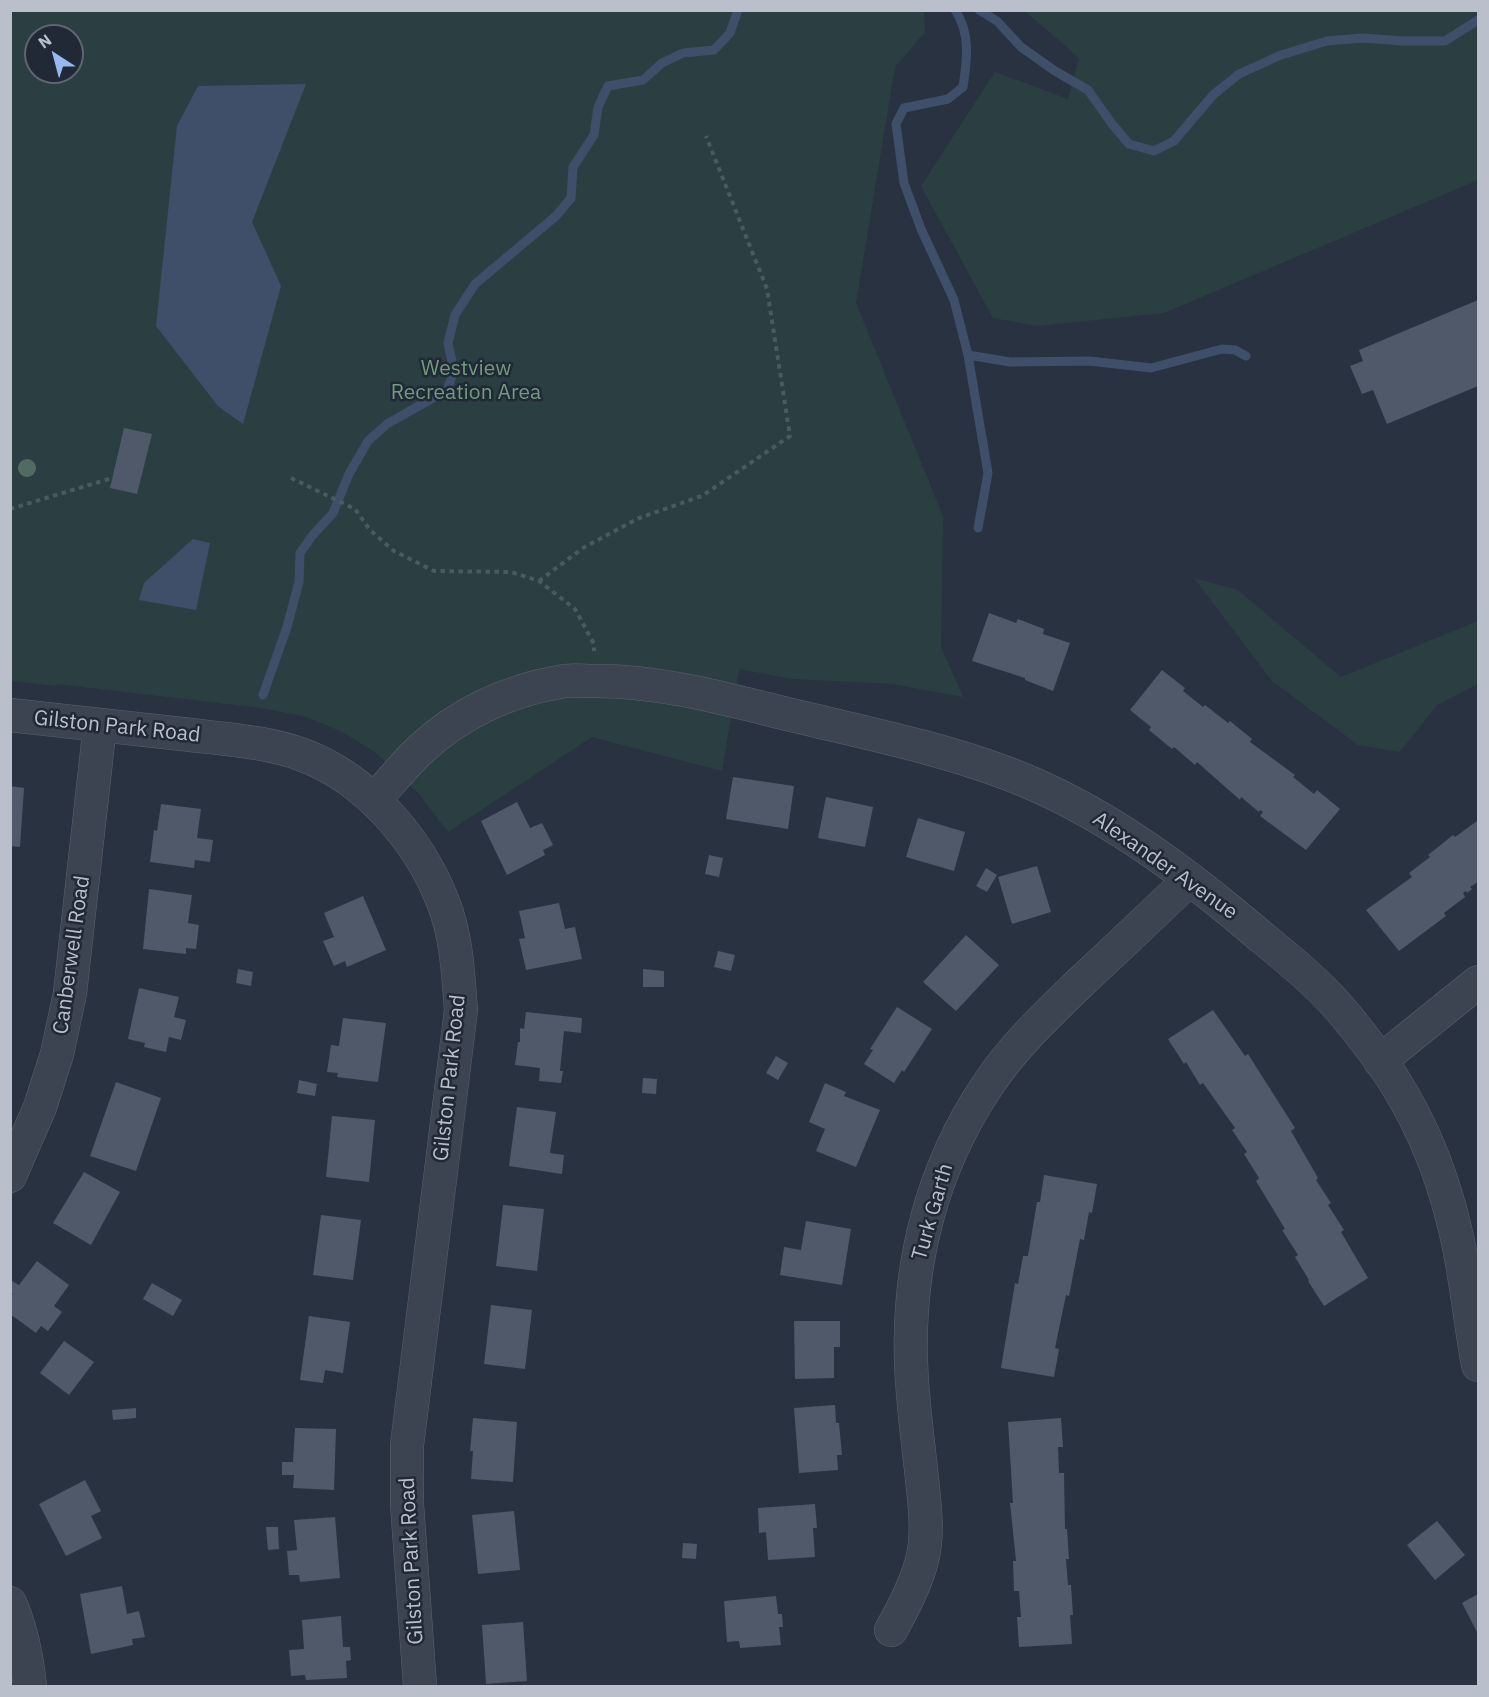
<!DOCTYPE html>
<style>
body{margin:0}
#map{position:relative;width:1489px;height:1697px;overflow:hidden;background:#293241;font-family:"IBM Plex Sans",sans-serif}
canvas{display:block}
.frame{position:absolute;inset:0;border:12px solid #bac0cb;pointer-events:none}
.north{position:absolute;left:24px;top:24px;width:60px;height:60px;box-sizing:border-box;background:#212936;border:2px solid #5e6572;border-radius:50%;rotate:324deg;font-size:16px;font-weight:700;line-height:24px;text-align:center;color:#bac0cb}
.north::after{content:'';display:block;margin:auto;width:21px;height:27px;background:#98b8f2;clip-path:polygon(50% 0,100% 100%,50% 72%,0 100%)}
</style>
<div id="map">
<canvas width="1489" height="1697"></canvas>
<div class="frame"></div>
<div class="north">N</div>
</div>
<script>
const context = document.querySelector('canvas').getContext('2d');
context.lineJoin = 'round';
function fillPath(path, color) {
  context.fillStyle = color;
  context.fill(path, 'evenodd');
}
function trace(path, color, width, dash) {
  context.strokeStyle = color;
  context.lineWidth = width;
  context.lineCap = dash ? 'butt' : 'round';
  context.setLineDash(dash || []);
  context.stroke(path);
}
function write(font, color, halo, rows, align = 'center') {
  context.font = font + ' "IBM Plex Sans",sans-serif';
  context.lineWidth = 5;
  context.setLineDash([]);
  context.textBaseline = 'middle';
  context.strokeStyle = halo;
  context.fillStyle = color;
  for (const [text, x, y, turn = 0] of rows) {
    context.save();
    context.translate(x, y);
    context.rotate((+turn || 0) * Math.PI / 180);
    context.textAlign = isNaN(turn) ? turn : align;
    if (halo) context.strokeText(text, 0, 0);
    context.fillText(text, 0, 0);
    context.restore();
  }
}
const green = new Path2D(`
 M11 11H924L925 32 895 67 856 303 943 516 941 647 963 697 892 684 792 679 739 669 722 771 592 737 448 832 419 794 375 752 342 732 307 717 261 708 57 684 56 686 11 681ZM36 36H72V72H36Z
 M1025 11H1478V180L1164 313 1037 326 993 318 921 186 995 72 1068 99 1079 58Z
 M1194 578 1238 590 1341 677 1478 621V684L1437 705 1400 752 1358 745 1272 681Z`);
const water = new Path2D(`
 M306 84 252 222 281 286 243 424 218 406 156 326 177 126 198 86Z
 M193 539 210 543 196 610 139 600 144 583Z`);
const stream = new Path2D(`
 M955 10C971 33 967 61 963 87L948 99 904 108 896 124 904 183 921 229 954 300 968 355 988 473 978 528
 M979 10 997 21 1021 47 1055 71 1088 90 1112 124 1129 144 1154 151 1174 141 1213 95 1239 74 1281 55 1327 41 1363 38 1402 41H1445L1478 20
 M968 355 1010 362 1090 361 1151 368 1222 349 1235 350 1246 356
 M263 695 287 627 299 582 300 553 312 536 333 513 349 474 368 441 387 424 447 390 454 371 448 343 455 315 475 284 556 216 571 198 573 167 594 135 598 107 608 86 643 80 662 63 683 53 714 50 730 33 738 10`);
const building = new Path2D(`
 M1478 300V386L1387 424 1373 390 1362 394 1350 366 1363 361 1359 350Z
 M124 428 152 434 137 494 110 488Z
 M989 613 1016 623 1018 619 1044 629 1043 634 1070 643 1053 691 1025 680V678L972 661Z
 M1162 670 1185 688 1183 691 1203 707 1205 705 1228 723 1230 721 1252 739 1250 742 1295 775 1293 777 1314 794 1317 790 1340 809 1306 850 1260 816 1263 812 1260 810 1259 812 1241 797 1240 800 1197 762 1195 765 1174 747 1172 749 1149 730 1151 727 1130 710Z
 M733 777 794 786 788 829 726 819Z
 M10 786 24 788 20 847 10 846Z
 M826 797 873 807 865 847 818 838Z
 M517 802 530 828 542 823 553 845 543 850 545 855 507 875 481 821Z
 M161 804 201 809 197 838 213 840 210 862 195 860 194 868 150 862 154 830 157 831Z
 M918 818 965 832 954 871 906 857Z
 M1477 821 1478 823V882L1470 887 1472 889 1467 893 1466 891 1463 893 1465 897 1444 913 1446 916 1399 951 1366 910 1412 877 1409 873 1430 857 1428 855 1453 835 1455 837Z
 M709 855 723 858 719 877 705 874Z
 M1037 866 1051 912 1012 924 998 877Z
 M986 868 997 875 987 892 976 886Z
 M149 889 192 895 188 923 199 925 196 949 186 948V954L143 949Z
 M363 896 386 950 347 967 345 961 334 966 323 941 334 937 324 913Z
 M559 903 565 929 575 927 582 959 526 970 519 939 525 938 519 911Z
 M966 935 999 965 956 1011 923 982Z
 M718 951 735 955 731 971 714 967Z
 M238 969 253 972 251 986 236 983Z
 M643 969 664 971V987H643Z
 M139 988 179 997 174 1017 186 1020 181 1040 169 1037 166 1052 144 1047 145 1043 128 1039Z
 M897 1007 932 1029 904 1072 902 1070 894 1083 864 1064 873 1050 870 1049Z
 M1213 1010 1245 1056 1248 1054 1295 1128 1291 1131 1318 1178 1316 1180 1331 1203 1328 1205 1344 1230 1341 1232 1368 1278 1324 1306 1308 1281 1309 1280 1295 1257 1298 1255 1282 1230 1285 1229 1256 1181 1259 1178 1244 1154 1247 1152 1232 1130 1235 1128 1203 1083 1200 1085 1186 1062 1184 1064 1168 1039Z
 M526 1012 582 1018 581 1033 564 1031 560 1071H563L561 1083 539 1081 540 1068 515 1065 518 1042H520V1028L524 1029Z
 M343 1018 386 1023 378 1082 337 1077 338 1073 327 1072 331 1045 339 1046Z
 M776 1056 788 1063 778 1080 766 1073Z
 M643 1078 657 1079 656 1094 642 1093Z
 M299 1080 317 1084 315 1096 297 1093Z
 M116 1082 161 1098 136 1171 90 1156Z
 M825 1083 846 1092 844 1096 880 1110 856 1167 816 1151 825 1129 809 1122Z
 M517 1107 556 1112 550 1153 564 1155 562 1174 509 1166Z
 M332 1116 375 1120 369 1182 326 1177Z
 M84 1172 120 1192 91 1245 53 1223Z
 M1044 1175 1097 1184 1092 1213 1089 1212 1084 1240 1080 1239 1069 1296 1066 1295 1055 1348 1059 1349 1054 1377 1001 1368 1015 1283 1018 1284 1023 1256H1028L1037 1202H1040Z
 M503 1205 544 1209 537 1271 496 1266Z
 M321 1215 361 1220 353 1280 313 1275Z
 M806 1221 851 1229 842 1285 780 1275 784 1247 801 1250Z
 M37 1261 69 1285 54 1306 62 1312 48 1331 41 1326 36 1333 10 1314V1297L13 1294 10 1292V1283L12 1281 19 1285Z
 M152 1283 182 1300 173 1316 143 1299Z
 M491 1305 532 1310 525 1369 484 1364Z
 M309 1316 350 1322 343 1373 325 1370 323 1383 300 1380Z
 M794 1321H840V1347H834V1378L795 1379Z
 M64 1341 94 1362 69 1395 40 1373Z
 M835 1405 836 1423H839L842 1455H837L838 1470 799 1473 794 1408Z
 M136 1408V1418L113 1420 112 1410Z
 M473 1418 517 1422 513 1482 471 1479 473 1451H470Z
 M1061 1418 1063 1447H1058L1059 1473H1064L1065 1529H1067L1069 1559H1066L1068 1585H1071L1073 1615H1070L1072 1644 1019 1647 1017 1617H1021L1019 1591H1014L1013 1561H1016L1010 1503H1013L1008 1422Z
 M295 1428 336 1429 334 1490 293 1488 294 1475H282V1462H293Z
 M85 1480 101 1511 91 1516 102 1538 66 1556 39 1504Z
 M815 1504 817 1528H813L815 1557 768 1560 766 1532 759 1533 758 1508Z
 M514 1511 520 1570 478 1574 472 1515Z
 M335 1517 340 1578 300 1582 299 1575H289L287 1551 297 1550 294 1520Z
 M1437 1521 1465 1555 1435 1580 1407 1545Z
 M266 1527H278L279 1549 268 1550Z
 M683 1543 697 1544 696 1559 682 1558Z
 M122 1586 127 1614 139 1611 145 1637 132 1639 133 1645 91 1654 80 1594Z
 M1478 1594V1634L1462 1603Z
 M776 1596 778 1614H782L783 1627H779L781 1645 740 1648 739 1641 727 1642 724 1601Z
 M341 1616 343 1647H350L351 1660 346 1661 347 1678 306 1680 305 1675 291 1676 289 1650 304 1649 302 1620Z
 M523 1622 527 1681 486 1684 482 1625Z`);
const path = new Path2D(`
 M291 478 355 509 370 530 394 551 434 571 511 572 539 581 575 609 594 644V651
 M10 509 112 478
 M539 581 583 548 639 518 702 496 790 436 767 289 706 136`);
const minor = new Path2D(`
 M10 715C68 721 125 728 182 734 222 739 265 741 303 755 367 779 419 840 443 902 457 937 458 974 461 1010L407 1445V1504L420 1686
 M375 799C390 783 404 765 420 750 458 714 507 691 559 682 570 679 583 681 596 681 658 681 719 697 779 712 856 731 935 746 1009 774 1101 809 1184 871 1259 935 1287 958 1317 982 1341 1010 1354 1025 1366 1041 1378 1057 1416 1109 1442 1171 1456 1233 1466 1276 1470 1321 1478 1365
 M1380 1061 1478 982
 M10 1176 40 1107 57 1054 70 993 100 725
 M10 1603C22 1630 27 1658 30 1686
 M891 1630C903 1609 914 1588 921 1564 929 1537 925 1507 922 1479 918 1440 912 1400 911 1361 908 1263 932 1168 987 1086 1013 1046 1050 1012 1084 979 1120 946 1155 912 1190 879`);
const trees = [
 [27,468]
];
const parkNames = [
 ["Westview",466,369],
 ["Recreation Area",466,393]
];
const streetNames = [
 ["Gilston Park Road",117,727,6],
 ["Alexander Avenue",1165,866,35],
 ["Canberwell Road",72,955,-82],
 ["Gilston Park Road",450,1078,-84],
 ["Turk Garth",933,1212,-74],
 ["Gilston Park Road",412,1561,-93]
];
fillPath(green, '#2b3f42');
fillPath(water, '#404f69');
trace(stream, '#404f69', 9);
fillPath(building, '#4f596a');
trace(minor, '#5b626e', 34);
trace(path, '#495b5f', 4, [4.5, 4.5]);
trace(minor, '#3d4451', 33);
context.fillStyle = '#526b62';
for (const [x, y] of trees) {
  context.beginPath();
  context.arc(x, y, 9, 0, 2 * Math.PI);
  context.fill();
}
write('21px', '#739a7d', '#212936', parkNames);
write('21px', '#bac0cb', '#212936', streetNames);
</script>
